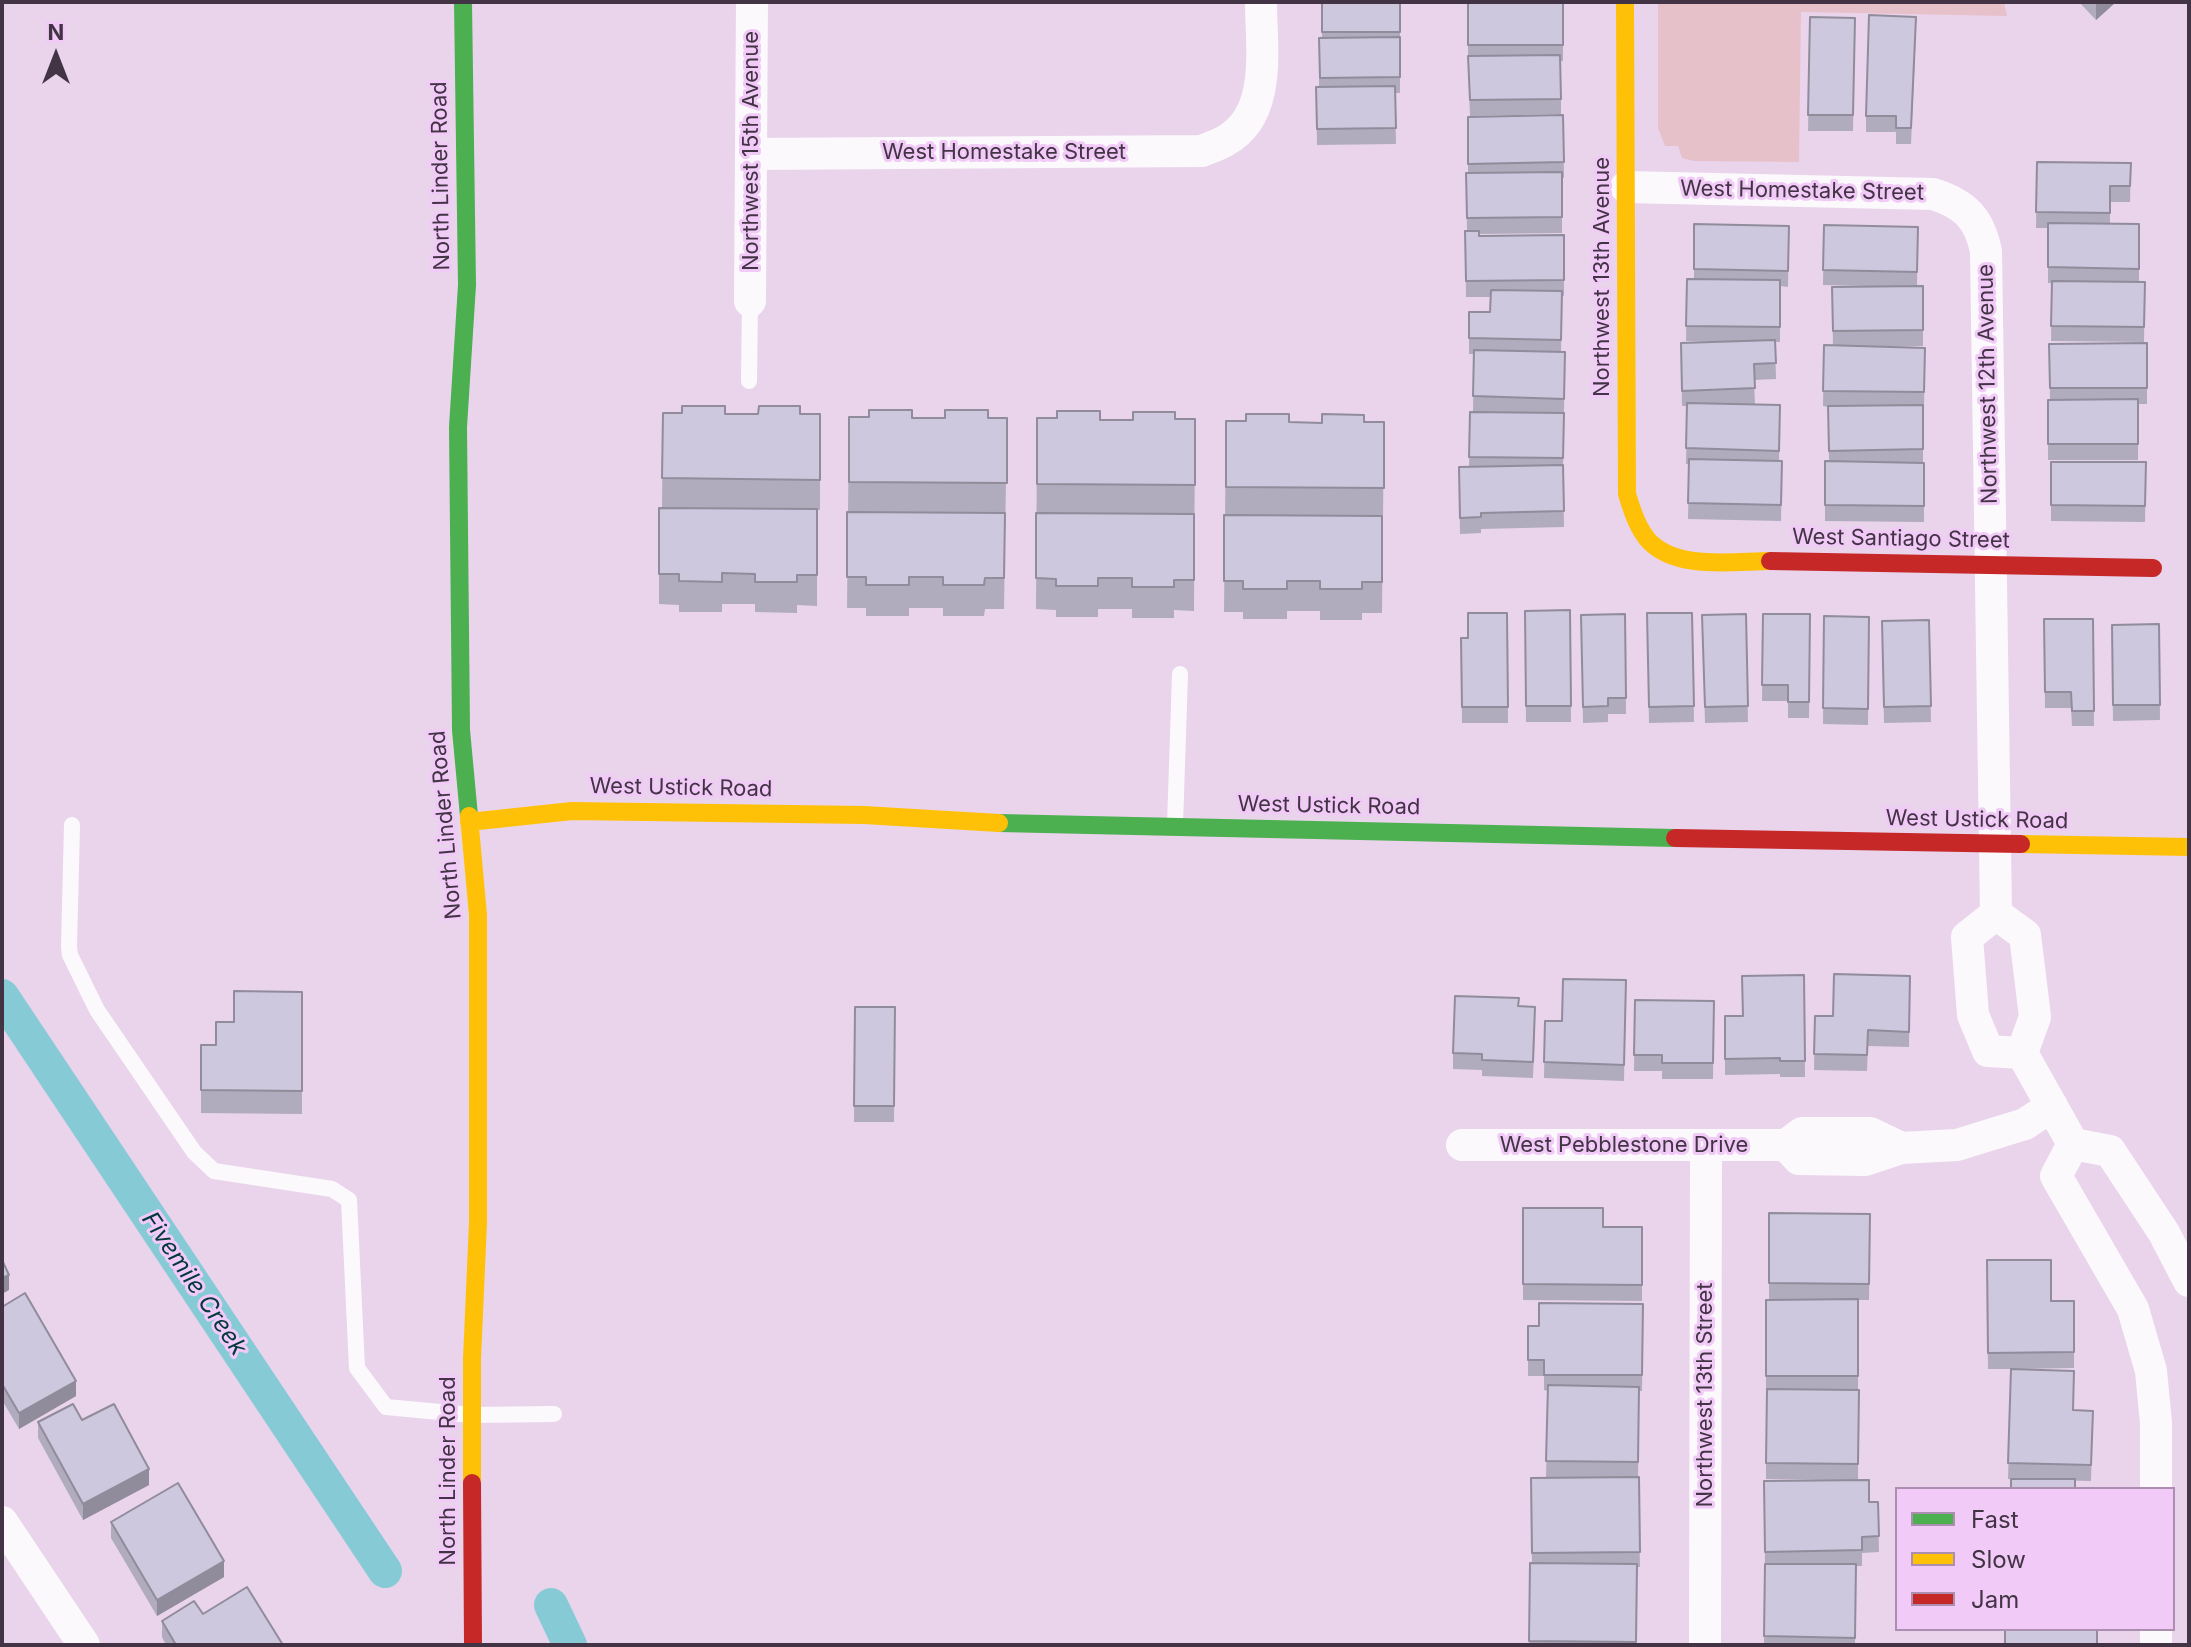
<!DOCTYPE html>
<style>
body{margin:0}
#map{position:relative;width:2191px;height:1647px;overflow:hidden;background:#e9d4ec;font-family:Inter,sans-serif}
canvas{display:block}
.frame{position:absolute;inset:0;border:4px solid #433445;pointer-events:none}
.legend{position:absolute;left:1895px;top:1487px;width:280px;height:144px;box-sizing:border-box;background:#f1caf7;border:2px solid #ab8eb0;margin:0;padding:10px 14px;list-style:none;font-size:24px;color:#433445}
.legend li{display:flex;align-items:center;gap:16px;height:40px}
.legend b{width:40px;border:2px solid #ab8eb0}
.north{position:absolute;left:16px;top:16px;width:80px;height:80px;-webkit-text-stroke:6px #f1caf7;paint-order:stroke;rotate:0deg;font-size:22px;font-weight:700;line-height:32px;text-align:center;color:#433445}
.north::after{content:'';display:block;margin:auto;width:28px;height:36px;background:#433445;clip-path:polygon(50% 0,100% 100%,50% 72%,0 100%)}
</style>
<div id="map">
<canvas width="2191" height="1647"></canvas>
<div class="frame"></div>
<ul class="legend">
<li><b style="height:10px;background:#4caf50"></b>Fast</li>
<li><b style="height:10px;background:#ffc107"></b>Slow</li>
<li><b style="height:10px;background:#c62828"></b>Jam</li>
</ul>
<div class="north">N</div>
</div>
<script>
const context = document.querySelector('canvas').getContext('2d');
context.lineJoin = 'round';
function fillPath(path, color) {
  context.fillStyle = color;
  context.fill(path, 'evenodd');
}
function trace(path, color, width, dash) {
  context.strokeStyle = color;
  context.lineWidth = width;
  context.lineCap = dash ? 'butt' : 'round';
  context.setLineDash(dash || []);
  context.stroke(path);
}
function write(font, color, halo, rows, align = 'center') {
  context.font = font + ' Inter,sans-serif';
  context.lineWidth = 6;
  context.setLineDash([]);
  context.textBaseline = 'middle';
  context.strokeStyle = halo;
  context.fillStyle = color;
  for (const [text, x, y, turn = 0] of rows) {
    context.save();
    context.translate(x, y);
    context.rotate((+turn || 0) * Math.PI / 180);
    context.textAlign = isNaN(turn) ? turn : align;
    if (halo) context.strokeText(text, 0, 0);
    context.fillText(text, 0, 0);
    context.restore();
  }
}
const green = new Path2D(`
 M1658 2H2004L2007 16 1801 12 1799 162 1694 161 1682 158 1678 146H1665L1658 128Z`);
const canal = new Path2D(`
 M2 996 385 1571
 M551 1605 570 1645`);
const lane = new Path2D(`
 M749 381 750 301
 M72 825 69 947 70 955 97 1010 194 1152 214 1171 332 1189 349 1200 357 1368 386 1407 472 1415 554 1414
 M1175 825 1180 674`);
const street = new Path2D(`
 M751 154 1202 151C1209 148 1218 145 1225 141 1273 115 1261 47 1261 2
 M1626 187 1933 194C1965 204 1979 218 1986 251L1996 914
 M750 301 752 2
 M1996 914 2025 935 2035 1017 2022 1053 2073 1144
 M1996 914 1967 937 1973 1015 1988 1051 2022 1053
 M1802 1133H1870L1901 1148 1865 1160 1799 1159 1786 1145Z
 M2073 1144 2056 1176 2133 1309 2151 1371 2156 1423V1489
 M2073 1144 2110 1151 2164 1233 2189 1281
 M1462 1145H1786
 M1901 1148 1957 1145 2025 1124 2052 1106
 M2 1522 84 1645
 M2156 1629V1645
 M1705 1645 1706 1145`);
const fast = new Path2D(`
 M463 2 467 285 458 427 461 730 469 816
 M999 823 1675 838`);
const slow = new Path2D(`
 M1625 2 1627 494C1632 510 1637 527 1648 540 1676 571 1734 561 1770 561
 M469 816 478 915V1222L472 1359V1483
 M469 822 572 811 864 815 999 823
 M2021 844 2189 847`);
const jam = new Path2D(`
 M1770 561 2153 568
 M1675 838 2021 844
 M472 1483 473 1645`);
const wall = new Path2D(`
 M1322 2H1400V93H1395L1396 144 1317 145 1316 87H1319V38H1322Z
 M1468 2H1563V61H1561V114L1470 116 1468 61Z
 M2079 2H2116L2096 20Z
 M1810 17 1855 18 1853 131H1808Z
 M1916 33 1911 144H1896V132H1866V116Z
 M1563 115 1564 178H1562V233L1479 234V236L1564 235V296H1562L1561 352H1565L1563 469 1564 527 1481 529V533L1460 534 1459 467H1469L1470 412H1473L1474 354H1469V312H1490V297H1466L1465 231H1467L1466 173H1468V117Z
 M2037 162 2131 163 2130 202H2110V224H2139V282H2145L2144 342 2051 341 2052 283H2048V228H2036Z
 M1694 224 1789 226 1788 287 1780 286V342H1775L1776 379 1754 380 1755 404 1780 405 1779 461H1782L1781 521 1688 519 1689 464H1686L1687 406H1682L1681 343 1715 342 1686 341 1687 279H1694Z
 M1824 225 1918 227 1917 286H1923V346L1885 347 1925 348 1924 408H1923V463H1924V522L1825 521V461H1829L1828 407 1823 406 1824 345 1833 346 1832 287 1864 286 1823 285Z
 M2147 343V404H2138V460H2048V400H2050L2049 344Z
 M663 413 725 414H820V510H817V606L797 605V613L755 612V604H722V612H679V605L659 604V508H662Z
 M849 417 912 418H1007L1004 609H985L984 616H943V608H909V616H866V608H847Z
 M1037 418 1100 420 1195 419 1194 611 1174 610V618H1132V609H1098V617H1056V610L1036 609Z
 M1226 421 1322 423 1384 422 1382 613H1362V620H1320V611H1287V619H1243V612H1224Z
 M2051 462H2146L2145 522 2051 521Z
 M1570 610 1571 722H1526L1525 611Z
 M1507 613 1508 723H1462L1461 638H1468Z
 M1647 613H1692L1694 722 1649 723Z
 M1625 614 1626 714H1608V722L1583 723 1581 615Z
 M1746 614 1748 722 1705 723 1702 615Z
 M1763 614H1810L1809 718H1788V701H1762Z
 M1824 616 1869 617 1868 725 1823 724Z
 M2044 619H2093L2094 726H2072L2071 708H2045Z
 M1929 620 1931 722 1884 723 1882 621Z
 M2159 624 2160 720 2113 721 2112 625Z
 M1804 975 1805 1077H1780V1074L1725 1075V1016H1743Z
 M1910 976 1909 1047 1868 1046 1867 1071 1814 1070 1815 1016H1833Z
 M1626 980 1624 1081 1544 1078 1545 1021H1562Z
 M302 992V1114L201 1113V1045H216L234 1022Z
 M1635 1000 1714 1001 1713 1079H1662V1071H1634Z
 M1519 1006 1535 1023 1533 1078 1482 1076V1070L1453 1069V1053Z
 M855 1007H895L894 1122H854Z
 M1523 1208 1603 1227H1642V1301L1523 1300Z
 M1769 1213 1870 1214 1869 1300H1858V1480L1869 1502H1878L1879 1552 1862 1553V1566H1856L1855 1645H1764L1765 1564 1764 1481 1834 1480 1766 1479V1300L1812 1299H1769Z
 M1987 1260 2051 1301H2074V1368L2012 1369 2073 1410 2093 1411 2091 1481 2008 1479 2011 1369H1988Z
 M1643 1304 1642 1391H1639L1638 1477 1640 1567H1637L1636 1645H1529L1530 1563H1532L1531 1478 1596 1477H1546L1548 1391 1544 1390V1376H1528V1326H1539Z
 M2 1307 76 1396 19 1429 2 1400Z
 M38 1422 149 1485 83 1520 38 1438Z
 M111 1522 224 1577 157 1616 111 1538Z
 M203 1614 283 1645H166L162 1637V1621Z`);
const shadedWall = new Path2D(`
 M2099 2H2116L2096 20V4Z
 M9 1275V1290L2 1294V1278Z
 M76 1381V1396L19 1429V1413Z
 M149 1469V1485L83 1520V1504Z
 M224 1561V1577L157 1616V1600Z`);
const building = new Path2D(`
 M1322 2H1400V32H1322Z
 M1468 2H1563V45H1468Z
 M1869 15 1916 17 1911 128H1896V116H1866Z
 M1810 17 1855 18 1853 115H1808Z
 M1400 37V77L1320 78 1319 38Z
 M1560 55 1561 99 1470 100 1468 56Z
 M1395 86 1396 128 1317 129 1316 87Z
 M1563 115 1564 162 1468 164V117Z
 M2037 162 2131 163 2130 186H2110V213L2036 212Z
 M1562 172V217L1467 218 1466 173Z
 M2048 223 2139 224V269L2048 267Z
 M1694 224 1789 226 1788 271 1694 269Z
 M1824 225 1918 227 1917 272 1823 270Z
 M1465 231H1479V236L1564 235V280L1466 281Z
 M1687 279 1780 280V327L1686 326Z
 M2052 281 2145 282 2144 327 2051 326Z
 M1923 286V330L1833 331 1832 287Z
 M1491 290 1562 291 1561 340 1469 338V312H1490Z
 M1775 340 1776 363 1754 364 1755 388 1682 391 1681 343Z
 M2147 343V388H2050L2049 344Z
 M1824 345 1925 348 1924 392 1823 391Z
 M1474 350 1565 352 1564 399 1473 396Z
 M2138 399V444H2048V400Z
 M1687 403 1780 405 1779 451 1686 448Z
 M1923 405V449L1829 451 1828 406Z
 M682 406H725V414H758L759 406H800V414H820V480L662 478 663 413H682Z
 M869 410H912V418H945V410H988V418H1007V483L849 482V417H869Z
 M1057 411H1100V420H1133V412H1175V419H1195V485L1037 484V418H1057Z
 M1470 412 1564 413 1563 458 1469 457Z
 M1246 414H1289V422L1322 423V414L1364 415V422H1384V488L1226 487V421H1246Z
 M1689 459 1782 461 1781 505 1688 503Z
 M1825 461 1924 463V506L1825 505Z
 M2051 462H2146L2145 506 2051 505Z
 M1563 465 1564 511 1481 513V517L1460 518 1459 467Z
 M659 508 817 509V575H797V582H755V574L722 573V582L679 581V574H659Z
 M847 512 1005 513 1004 578H985L984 585H943V577H909V585H866V577H847Z
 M1036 513 1194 514V580H1174V587H1132V578H1098V586H1056V579L1036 578Z
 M1224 515 1382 516V582H1362V589H1320V581H1287V589H1243V581H1224Z
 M1570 610 1571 706H1526L1525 611Z
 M1468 613H1507L1508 707H1462L1461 638H1468Z
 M1647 613H1692L1694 706 1649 707Z
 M1625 614 1626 698H1608V706L1583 707 1581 615Z
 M1746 614 1748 706 1705 707 1702 615Z
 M1763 614H1810L1809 702H1788V685H1762Z
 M1824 616 1869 617 1868 709 1823 708Z
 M2044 619H2093L2094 711H2072L2071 692H2045Z
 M1929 620 1931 706 1884 707 1882 621Z
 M2159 624 2160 705H2113L2112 625Z
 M1834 974 1910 976 1909 1032 1868 1030 1867 1055 1814 1054 1815 1016H1833Z
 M1804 975 1805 1061H1780V1058L1725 1059V1016H1743L1742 976Z
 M1563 979 1626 980 1624 1065 1544 1062 1545 1021H1562Z
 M234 991 302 992V1091L201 1090V1045H216V1022H234Z
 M1455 996 1519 998 1518 1006 1535 1007 1533 1062 1482 1060V1054L1453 1053Z
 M1635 1000 1714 1001 1713 1063H1662V1055H1634Z
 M855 1007H895L894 1106H854Z
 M1523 1208H1603V1227H1642V1285L1523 1284Z
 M1769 1213 1870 1214 1869 1284 1769 1283Z
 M2 1260 9 1275 2 1278Z
 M1987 1260H2051V1301H2074V1352L1988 1353Z
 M25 1293 76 1381 19 1413 2 1384V1307Z
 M1858 1299V1376H1766V1300Z
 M1539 1303 1643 1304 1642 1375H1544V1360H1528V1326H1539Z
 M2011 1369 2074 1371 2073 1410 2093 1411 2091 1465 2008 1463Z
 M1548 1385 1639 1387 1638 1462 1546 1461Z
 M1767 1389 1859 1390 1858 1464 1766 1463Z
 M73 1404 82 1420 114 1404 149 1469 83 1504 38 1422Z
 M1639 1477 1640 1552 1532 1553 1531 1478Z
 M2011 1479H2075V1489H2011Z
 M1869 1480V1502H1878L1879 1536 1862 1537V1550L1765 1552 1764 1481Z
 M178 1483 224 1561 157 1600 111 1522Z
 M1530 1563 1637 1564 1636 1642 1529 1641Z
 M1765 1564H1856L1855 1638 1764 1636Z
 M247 1587 283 1645H176L162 1621 194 1601 203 1614Z
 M2005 1629H2097V1645H2005Z`);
const streetNames = [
 ["Northwest 15th Avenue",751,151,-90],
 ["West Homestake Street",1004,152],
 ["North Linder Road",441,176,-91],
 ["West Homestake Street",1802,191,1],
 ["Northwest 13th Avenue",1602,277,-90],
 ["Northwest 12th Avenue",1988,384,-91],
 ["West Santiago Street",1901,539,1],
 ["West Ustick Road",681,788,1],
 ["West Ustick Road",1329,806,1],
 ["West Ustick Road",1977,820,1],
 ["North Linder Road",446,825,-95],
 ["West Pebblestone Drive",1624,1145],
 ["Northwest 13th Street",1705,1395,-90],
 ["North Linder Road",448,1471,-90]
];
const waterNames = [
 ["Fivemile Creek",194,1284,56]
];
fillPath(green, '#e7c1ca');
trace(canal, '#86cad6', 34);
trace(lane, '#fcf9fc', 16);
trace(street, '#fcf9fc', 32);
trace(fast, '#4caf50', 18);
trace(slow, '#ffc107', 18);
trace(jam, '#c62828', 18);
fillPath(wall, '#b0acbe');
fillPath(shadedWall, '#908c9b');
fillPath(building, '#cdc8dd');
trace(building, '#908c9b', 2);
write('22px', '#433445', '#f1caf7', streetNames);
write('italic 24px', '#03383c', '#f1caf7', waterNames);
</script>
